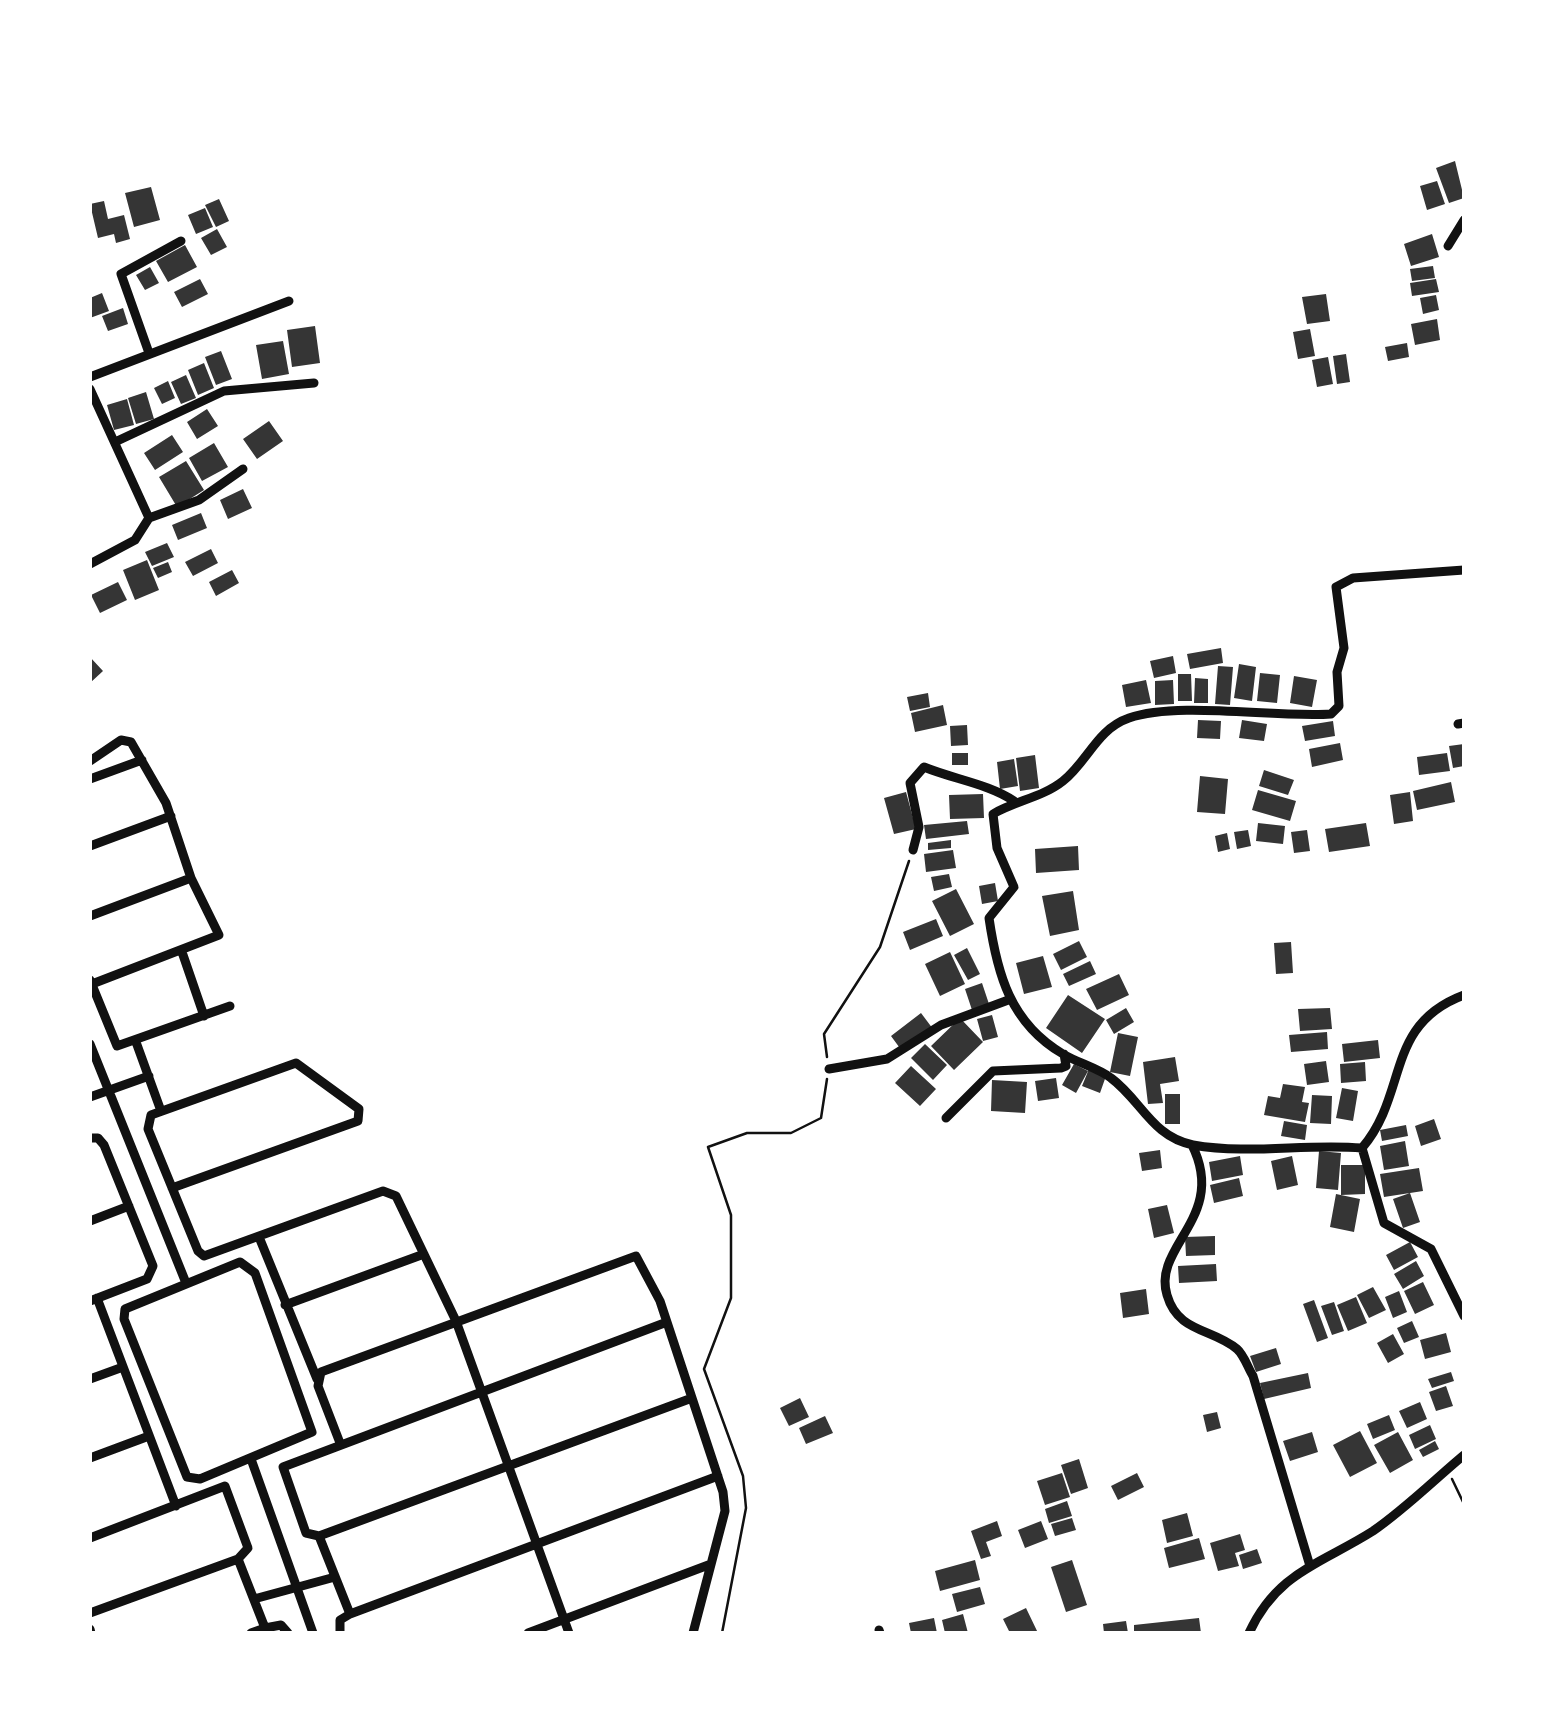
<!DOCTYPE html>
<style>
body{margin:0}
#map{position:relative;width:1554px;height:1723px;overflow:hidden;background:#fff;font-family:Mulish,sans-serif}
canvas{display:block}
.frame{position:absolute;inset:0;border:92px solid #fff;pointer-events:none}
</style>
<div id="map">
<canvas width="1554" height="1723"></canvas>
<div class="frame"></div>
</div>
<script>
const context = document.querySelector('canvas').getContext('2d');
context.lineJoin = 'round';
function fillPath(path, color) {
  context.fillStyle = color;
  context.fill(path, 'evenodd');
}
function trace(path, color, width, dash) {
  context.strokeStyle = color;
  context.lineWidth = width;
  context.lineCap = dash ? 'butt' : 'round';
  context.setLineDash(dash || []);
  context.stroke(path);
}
const building = new Path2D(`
 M1455 161 1464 198 1449 203 1436 168Z
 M1437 181 1445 204 1427 210 1420 186Z
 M151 187 160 220 134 227 125 193Z
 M219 199 229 221 216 227 205 205Z
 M104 201 108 219 124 215 130 239 116 243 114 234 98 238 90 204Z
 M205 208 213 227 196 234 188 215Z
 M217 229 227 247 211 255 201 238Z
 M1432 234 1439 257 1411 266 1404 244Z
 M185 245 197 267 168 282 156 261Z
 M1433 266 1435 278 1412 281 1410 269Z
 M150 267 159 283 145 290 136 275Z
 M200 279 208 294 182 307 174 292Z
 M1436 279 1439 292 1412 296 1410 283Z
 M102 293 109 311 90 318V298Z
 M1326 294 1330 321 1307 324 1302 297Z
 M1436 295 1439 310 1423 314 1420 298Z
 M123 308 128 324 108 331 102 316Z
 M1437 319 1440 340 1415 345 1411 324Z
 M315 326 320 363 292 367 287 330Z
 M1310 329 1315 356 1298 359 1293 332Z
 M283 341 289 374 262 379 256 345Z
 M1407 343 1409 357 1388 361 1385 347Z
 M221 351 232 379 216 385 205 357Z
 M1346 354 1350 382 1337 384 1333 356Z
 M1328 357 1333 384 1317 387 1312 360Z
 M204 363 214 388 198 395 188 370Z
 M186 375 196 398 181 404 171 382Z
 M168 381 175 398 162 404 154 388Z
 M146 392 154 419 136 424 128 398Z
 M127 399 134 425 114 430 107 405Z
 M207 409 218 426 197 439 187 422Z
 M269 421 283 441 257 459 243 439Z
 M172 435 183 452 155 470 144 453Z
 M214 443 228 467 202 481 189 458Z
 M186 461 204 490 177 507 159 477Z
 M243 489 252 508 228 519 220 500Z
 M201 513 207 528 178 540 172 525Z
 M167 543 174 557 152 566 145 552Z
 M211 549 218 563 193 576 185 562Z
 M147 560 159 590 135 600 123 570Z
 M168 562 172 572 158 578 153 568Z
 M232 570 239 583 216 596 209 582Z
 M118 582 127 600 100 613 91 595Z
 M1221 648 1223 663 1190 669 1187 654Z
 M1173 656 1176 673 1154 678 1150 661Z
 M90 657 103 671 90 683Z
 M1239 664 1256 667 1252 701 1234 698Z
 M1218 666 1233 667 1230 705 1215 704Z
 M1260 673 1280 675 1277 703 1257 701Z
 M1178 674H1191L1192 701H1178Z
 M1294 676 1317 680 1312 707 1290 703Z
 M1195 678 1208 679V703H1194Z
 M1146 680 1151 703 1126 707 1122 685Z
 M1173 680 1174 704 1155 705V681Z
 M928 693 930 707 910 711 907 697Z
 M943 705 947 725 915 732 911 713Z
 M1198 720 1221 721 1220 739 1197 738Z
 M1242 720 1267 724 1264 741 1239 738Z
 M1333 721 1335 736 1305 741 1302 726Z
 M967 725 968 745 951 746 950 726Z
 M1340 743 1343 760 1312 767 1309 749Z
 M1464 744V766L1453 768 1449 746Z
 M952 753H968V765H952Z
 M1447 753 1450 771 1419 775 1417 757Z
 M1035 755 1039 788 1020 791 1016 758Z
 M1014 759 1018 786 1000 789 997 762Z
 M1264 770 1294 780 1288 795 1259 786Z
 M1200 776 1228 779 1225 814 1197 812Z
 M1451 782 1455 802 1417 810 1413 791Z
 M1258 790 1296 801 1290 821 1252 810Z
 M906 792 916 829 894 834 884 798Z
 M1410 792 1413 821 1394 824 1390 795Z
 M983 794 984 818 950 819 949 795Z
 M967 821 969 834 926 839 924 825Z
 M1258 823 1285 826 1283 844 1256 841Z
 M1366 823 1370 846 1329 852 1325 829Z
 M1248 830 1251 846 1237 849 1234 832Z
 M1307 830 1310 851 1294 853 1291 832Z
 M1227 833 1230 849 1218 852 1215 836Z
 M951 840V848L928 850V843Z
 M1078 846 1079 870 1036 873 1035 849Z
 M953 850 956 868 926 872 924 854Z
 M949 874 952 887 934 891 931 877Z
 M995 883 998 901 982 904 979 886Z
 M956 889 974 924 950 936 932 901Z
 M1073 891 1079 930 1050 936 1042 896Z
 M936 919 943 936 910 950 903 932Z
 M1079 941 1087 957 1061 970 1053 954Z
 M1291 942 1293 973 1276 974 1274 943Z
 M967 948 980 974 968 980 954 955Z
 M950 952 965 984 940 996 925 964Z
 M1043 956 1052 987 1024 994 1016 963Z
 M1090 961 1096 974 1069 986 1063 974Z
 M1119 974 1129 995 1097 1010 1086 989Z
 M982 983 989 1004 972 1010 965 989Z
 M1068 995 1105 1019 1082 1053 1046 1028Z
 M1126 1008 1134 1022 1114 1034 1106 1020Z
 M1330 1008 1332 1029 1300 1031 1298 1009Z
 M921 1013 933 1029 902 1051 891 1036Z
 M992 1015 998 1037 983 1041 977 1019Z
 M960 1018 983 1042 954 1070 931 1046Z
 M1327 1032 1328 1049 1291 1052 1289 1035Z
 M1118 1033 1138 1037 1130 1076 1110 1072Z
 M1378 1040 1380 1058 1344 1062 1342 1044Z
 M925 1044 947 1065 933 1080 911 1058Z
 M1175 1057 1179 1081 1160 1084 1163 1103 1148 1104 1143 1062Z
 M1326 1061 1329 1082 1307 1085 1304 1064Z
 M1365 1062 1366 1081 1341 1083 1340 1064Z
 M1074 1064 1088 1071 1076 1093 1062 1085Z
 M911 1066 936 1089 920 1106 895 1083Z
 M1089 1069 1106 1076 1100 1093 1082 1086Z
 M1056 1078 1059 1098 1038 1101 1035 1081Z
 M992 1080 1027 1082 1025 1113 991 1111Z
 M1283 1084 1305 1087 1302 1102 1309 1103 1305 1122 1264 1115 1268 1096 1280 1098Z
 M1342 1088 1358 1091 1353 1121 1336 1118Z
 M1165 1094H1180V1124H1165Z
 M1312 1095 1332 1096 1331 1124 1310 1123Z
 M1434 1119 1441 1139 1421 1146 1415 1126Z
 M1284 1121 1307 1125 1305 1140 1281 1136Z
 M1406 1125 1408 1136 1382 1141 1380 1130Z
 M1405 1141 1409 1166 1384 1170 1380 1146Z
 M1160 1150 1162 1168 1142 1171 1139 1153Z
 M1319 1151 1341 1153 1338 1190 1316 1188Z
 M1240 1156 1243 1175 1212 1181 1209 1162Z
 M1292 1156 1298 1185 1277 1190 1271 1161Z
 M1341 1165H1365V1194L1341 1195Z
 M1419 1168 1423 1191 1384 1197 1380 1174Z
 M1239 1178 1243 1196 1214 1203 1210 1185Z
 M1410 1193 1420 1222 1403 1228 1393 1199Z
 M1336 1194 1360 1199 1354 1232 1330 1227Z
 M1167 1205 1174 1233 1154 1238 1148 1209Z
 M1215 1236V1255L1186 1256 1185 1237Z
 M1410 1242 1418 1257 1394 1270 1386 1255Z
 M1416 1261 1424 1276 1403 1289 1394 1274Z
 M1216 1264 1217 1281 1179 1283 1178 1266Z
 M1423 1282 1434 1305 1415 1314 1404 1291Z
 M1373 1287 1386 1310 1369 1318 1357 1295Z
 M1146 1289 1149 1314 1123 1318 1120 1293Z
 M1399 1291 1407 1312 1393 1318 1385 1297Z
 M1356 1297 1367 1323 1348 1331 1337 1305Z
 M1314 1300 1328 1338 1317 1342 1303 1304Z
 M1334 1302 1344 1331 1332 1335 1321 1306Z
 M1412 1321 1419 1337 1404 1343 1397 1328Z
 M1446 1333 1451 1352 1425 1359 1420 1340Z
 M1393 1334 1404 1354 1388 1363 1377 1343Z
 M1276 1348 1281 1364 1256 1372 1250 1356Z
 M1451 1372 1454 1381 1432 1388 1428 1379Z
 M1308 1373 1311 1388 1264 1399 1260 1383Z
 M1446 1386 1453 1406 1436 1411 1429 1392Z
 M800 1398 809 1417 789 1426 780 1408Z
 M1420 1402 1427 1419 1407 1428 1399 1411Z
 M1217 1412 1221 1428 1207 1432 1203 1415Z
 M1389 1415 1395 1430 1373 1439 1367 1424Z
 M825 1416 833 1433 806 1444 799 1428Z
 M1430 1425 1436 1439 1415 1449 1409 1435Z
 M1360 1431 1377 1463 1350 1477 1333 1445Z
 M1312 1432 1318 1452 1290 1461 1283 1441Z
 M1398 1432 1413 1460 1390 1473 1374 1445Z
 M1435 1441 1439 1449 1423 1457 1419 1450Z
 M1079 1459 1088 1488 1071 1494 1061 1465Z
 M1062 1473 1070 1497 1045 1505 1037 1481Z
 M1137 1473 1144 1487 1118 1500 1111 1486Z
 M1067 1501 1072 1516 1049 1523 1045 1509Z
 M1187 1513 1193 1536 1167 1543 1162 1520Z
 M1072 1518 1076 1530 1055 1536 1051 1524Z
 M997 1521 1002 1536 986 1542 991 1556 981 1559 971 1531Z
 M1041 1521 1048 1539 1025 1548 1018 1530Z
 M1240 1534 1245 1550 1235 1553 1239 1566 1218 1571 1210 1543Z
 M1199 1538 1205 1559 1169 1568 1164 1548Z
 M1257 1549 1262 1563 1243 1569 1239 1555Z
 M975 1560 980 1580 940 1591 935 1571Z
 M1072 1560 1087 1605 1066 1612 1051 1567Z
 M980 1587 985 1604 957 1612 952 1594Z
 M1026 1608 1038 1633H1010L1003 1619Z
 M963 1614 968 1633H945L942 1620Z
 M934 1618 937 1633H911L909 1623Z
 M1199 1618 1201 1633H1134V1625Z
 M1126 1621 1128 1633H1104L1103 1624Z`);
const path = new Path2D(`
 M827 1057 824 1034 880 947 909 861
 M1452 1479 1464 1504
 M722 1633 746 1508 743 1476 704 1369 731 1298V1215L708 1147 747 1133H791L821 1118 827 1079`);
const minor = new Path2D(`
 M1448 246 1464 220
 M149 353 121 274 181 241
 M90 377 289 301
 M90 389 149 518 135 540 90 564
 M115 442 224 391 314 383
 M149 518 199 500 243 469
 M1458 724 1464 723
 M90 761 121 740 131 742 166 803 191 878 219 935 92 984
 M90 779 142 760
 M90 846 171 816
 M913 850 919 827 910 783 924 767C953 779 989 784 1014 801
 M90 916 191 878
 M182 952 204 1016
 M90 980 117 1046 230 1006
 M136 1042 161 1111
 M90 1044 186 1283
 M829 1069 887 1059 941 1025 1011 999
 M90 1097 149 1076
 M946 1118 993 1071 1061 1068 1066 1066 1064 1054
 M90 1138H98L104 1145 153 1266 147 1279 90 1301
 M1192 1145C1228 1217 1152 1246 1167 1295 1178 1333 1212 1328 1237 1349 1244 1355 1248 1368 1253 1376L1310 1566
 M1362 1148C1307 1143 1249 1155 1193 1145 1152 1137 1141 1100 1111 1078 1098 1068 1078 1063 1063 1054 1010 1023 997 973 989 918L1014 887 997 848 993 814C1015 801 1043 797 1063 781 1088 761 1097 729 1129 718 1179 701 1275 718 1331 714L1339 706 1337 672 1344 648 1336 587 1353 578 1464 570
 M1362 1148 1384 1223 1431 1249 1464 1316
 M1362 1148C1409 1093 1384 1025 1464 995
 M172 1188 358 1121 359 1109 296 1063 151 1115 148 1129 198 1251 204 1256 383 1191 396 1196 456 1321 569 1633
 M90 1221 129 1206
 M259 1237 317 1379
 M240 1262 255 1273 312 1432 200 1479 187 1477 124 1319 125 1309Z
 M97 1298 176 1506
 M285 1305 424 1254
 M90 1379 123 1367
 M340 1443 318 1386 321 1372 636 1256 660 1301 723 1492 725 1511 693 1633
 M90 1458 149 1436
 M251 1459 313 1633
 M319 1536 692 1398
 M90 1538 225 1486 248 1548 238 1559 265 1628 281 1625 288 1633
 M254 1599 335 1577
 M90 1613 238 1559
 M350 1614 718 1476
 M90 1629 91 1633
 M879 1630 880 1633
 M251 1633 265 1628
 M340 1633V1620L350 1614 319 1536 306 1533 283 1467 667 1322
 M528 1633 711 1564
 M1249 1633C1277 1572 1321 1564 1373 1531 1405 1509 1434 1480 1464 1455`);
fillPath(building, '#353535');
trace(path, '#111', 2.5);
trace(minor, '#111', 9);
</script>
